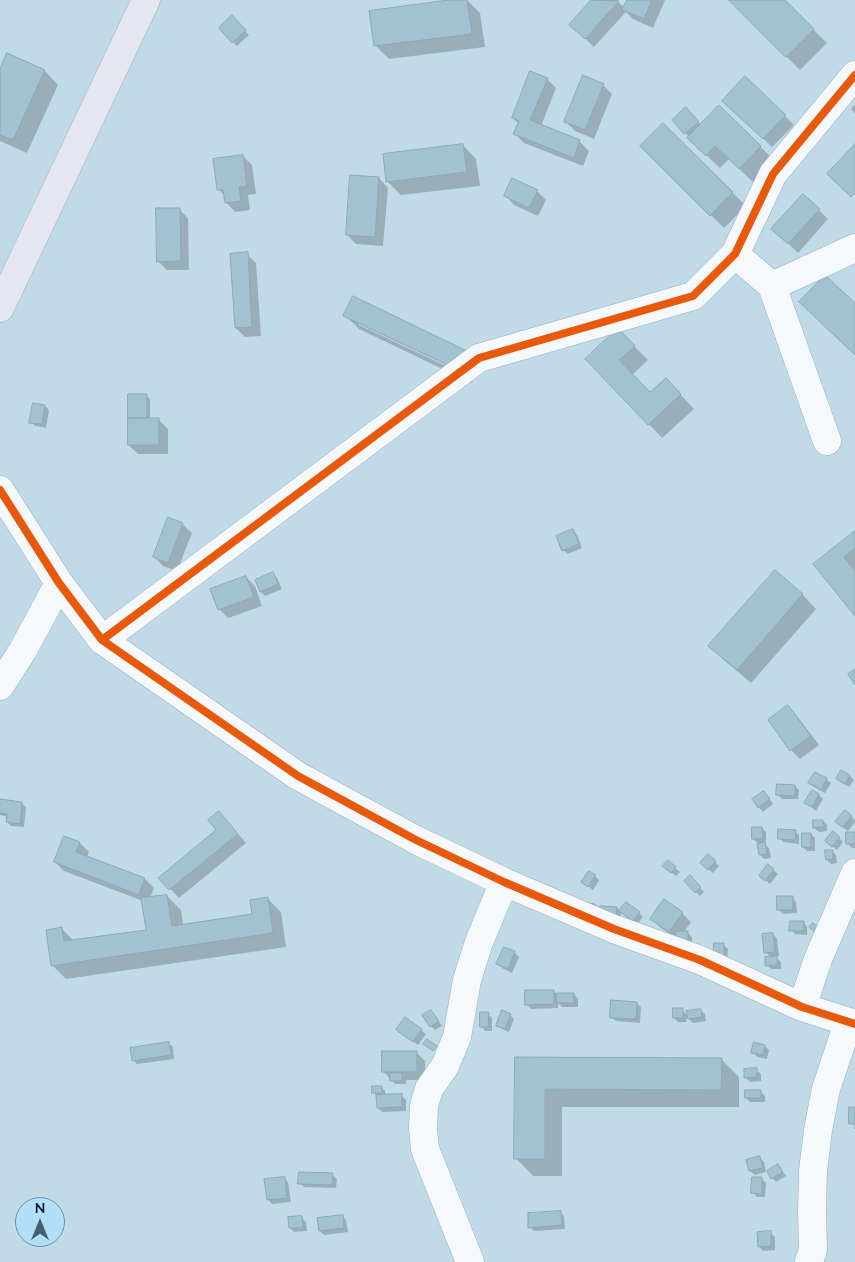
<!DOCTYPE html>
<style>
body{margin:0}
#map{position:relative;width:855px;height:1262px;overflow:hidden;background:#c1dae8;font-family:Mulish,sans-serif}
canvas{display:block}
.north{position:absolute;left:15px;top:1197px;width:50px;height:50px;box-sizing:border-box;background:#b1dff8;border:1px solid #6a92a7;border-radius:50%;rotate:0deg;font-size:14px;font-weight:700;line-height:20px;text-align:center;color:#001e2d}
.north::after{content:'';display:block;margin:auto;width:18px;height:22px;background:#44606e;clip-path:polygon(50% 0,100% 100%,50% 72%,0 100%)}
</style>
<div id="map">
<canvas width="855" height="1262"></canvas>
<div class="north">N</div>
</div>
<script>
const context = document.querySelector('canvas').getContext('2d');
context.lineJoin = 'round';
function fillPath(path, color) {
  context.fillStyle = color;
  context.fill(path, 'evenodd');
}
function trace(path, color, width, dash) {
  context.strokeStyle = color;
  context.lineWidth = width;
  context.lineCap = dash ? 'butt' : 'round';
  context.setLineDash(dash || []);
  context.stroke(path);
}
const shadow = new Path2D(`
 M459 0H467L480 13 485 47 389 59 376 46Z
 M592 0H616L625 8 628 0H665L653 28 633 19 626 12 594 47 571 25Z
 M730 0H783L827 43 800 70Z
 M232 17 249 35 237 46 220 28Z
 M8 55 45 71 58 85 27 153 0 141V72Z
 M547 79 556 88 541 126 580 142 589 151 583 166 524 143 515 134 519 124 513 118Z
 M603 85 612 94 594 139 575 131 566 122Z
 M724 100 785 116 794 125 772 147Z
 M855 104V113L851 109Z
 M719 107 774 160 753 182 729 159 720 168 702 151 673 120 686 109 701 125Z
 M663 124 746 206 724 228 641 146Z
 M463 145 476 159 480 186 401 195 388 182Z
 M243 156 252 165 256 194 248 195 250 210 235 212 226 202 225 196 219 190Z
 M379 178 388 188 383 246 356 244 347 235Z
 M537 191 546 200 538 216 514 205 505 195Z
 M803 195 828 219 798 253 782 238Z
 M179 209 188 218 189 270H167L158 261Z
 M247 254 256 263 261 336 245 337 236 328Z
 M345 315 480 365 472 383 359 329ZM359 322 464 372 463 374 359 325Z
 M631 343 648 360 632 375 650 394 679 393 694 409 662 438 587 359Z
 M146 395 150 399V419H158L168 429V454H138L129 445Z
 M45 406 49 410 46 428 35 426 31 422Z
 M182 524 192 533 177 571 163 566 154 557Z
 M573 530 577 535 582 548 568 554 563 550Z
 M855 532V614L815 564Z
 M775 571 803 595 816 609 751 683 724 660 710 646Z
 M273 574 277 578 282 589 265 596 261 592 256 581Z
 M246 577 255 586 262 606 228 618 219 609Z
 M788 707 797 716 819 745 800 759 791 750Z
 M850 776 854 780 849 787 842 783 837 779Z
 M826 779 831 783 825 793 814 787 810 783Z
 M795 786 799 790 798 799H782L778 795Z
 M764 793 773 804 763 812 759 807Z
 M819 795 823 799 816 811 806 803Z
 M0 800 22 803 26 807 24 827 11 826 7 822 8 817 0 815Z
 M845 811 855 820V822L848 831 841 826Z
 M823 821 827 825V831L819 832 814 828Z
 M228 822 246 843 179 898 160 878Z
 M762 828 766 832V842L764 843 769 848 771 858 764 859 760 855 759 844 753 839Z
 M795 831 799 835V844L783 842 779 838Z
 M855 833V848H852L848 844Z
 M811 834 815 838V851H807L803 847Z
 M64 837 80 843 89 852 87 857 145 879 154 888 150 898 167 896 181 910 183 925 254 915 268 899 281 912 286 947 66 979 52 965 62 929 74 941 147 931 143 901 64 871 55 862Z
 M839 838 843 842 837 850 831 845Z
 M832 851 836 855 837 863 831 864 827 860Z
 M708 855 719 866 713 873 702 863Z
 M668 862 680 872 676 876 668 870Z
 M768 866 778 874 770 884 760 876Z
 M595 876 599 880 593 890 583 882Z
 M690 877 704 892 700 896 685 881Z
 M792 897 796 902 797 913 783 914 778 909Z
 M586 903H594L598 907V916Z
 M617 908 621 911 620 923 604 922Z
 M639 913 643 917 637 924 625 915Z
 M682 913 691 922 684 932 688 933 692 937V949L661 928 652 919Z
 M803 922 807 927V935L795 934 791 930Z
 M773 934 777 939 779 956H775L781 962V969H771L767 965 771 958 766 952Z
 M724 945 728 949 727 963 718 962Z
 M514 952 519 957 512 973 502 968 497 964Z
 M554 991 557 994H574L578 999V1007H562L558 1003V1008L531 1009 526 1004Z
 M637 1003 641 1007 640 1023 616 1021 611 1017Z
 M682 1010 688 1016 700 1010 705 1014 706 1021 693 1023 687 1017 686 1022H678L674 1018Z
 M431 1011 442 1026 435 1030 431 1026Z
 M488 1014 492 1018V1031H485L481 1026Z
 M510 1015 514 1019 509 1032 502 1029 497 1025Z
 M406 1019 426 1034 418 1045 402 1034Z
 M168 1043 173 1047 174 1059 137 1064 133 1060Z
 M755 1044 765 1046 769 1050 767 1059 757 1057 753 1052Z
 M416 1052 425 1061V1080H406V1084H395L383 1071Z
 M516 1058 721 1059 739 1077V1107H562V1176H533L516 1158Z
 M756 1070 761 1074V1081L750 1082 745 1077Z
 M381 1087 385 1091V1096L401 1095 406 1100V1111L382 1112 378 1108 377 1096 373 1092Z
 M760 1091 765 1096V1102H750L746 1098Z
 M760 1158 764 1162 766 1172 755 1175 750 1171Z
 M778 1166 786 1176 776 1182 772 1178Z
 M332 1175 337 1179 336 1188 304 1187 300 1183Z
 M284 1178 288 1182 291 1202 272 1204 268 1199Z
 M761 1178 766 1183 765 1197H757L753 1193Z
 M560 1212 564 1216 565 1229 534 1231 530 1227Z
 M342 1216 346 1220 348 1232 324 1235 320 1231Z
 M302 1218 306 1222 307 1231 294 1232 290 1228Z
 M770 1232 775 1237V1250L763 1251 759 1246Z`);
const building = new Path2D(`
 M449 0H467L472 34 374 46 369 11Z
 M591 0 619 1 585 39 569 25Z
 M627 0H652L644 19 622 10Z
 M729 0H785L814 29 786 57Z
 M232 15 246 30 232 43 219 28Z
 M7 53 45 70 13 140 0 135V69Z
 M530 71 548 78 530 120 580 140 574 158 513 134 519 121 512 118Z
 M583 75 604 84 585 130 564 122Z
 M745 76 786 115 763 139 722 101Z
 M719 105 761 146 739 169 715 146 706 156 687 138Z
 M686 107 699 122 684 134 672 120Z
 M663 123 733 192 710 216 640 146Z
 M463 144 467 172 386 182 383 154Z
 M855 144V193L851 197 827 174Z
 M243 155 247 186 239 187 241 201 225 203 223 190H217L213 159Z
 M350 175 379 177 375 237 346 235Z
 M512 178 538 190 529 208 504 196Z
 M803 194 820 209 788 244 771 229Z
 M156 208H180L181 261 157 262Z
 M248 252 252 327 235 328 230 254Z
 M825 275 855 303V355L799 302Z
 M353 296 467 351 458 370 343 316Z
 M618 328 635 346 619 360 650 392 666 378 681 394 648 425 585 359Z
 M128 394H147V418H128Z
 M33 403 45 405 42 424 29 423Z
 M128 418H159V445H128Z
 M168 517 183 523 168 563 153 557Z
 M573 529 579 544 562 551 556 536Z
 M855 531V548L844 557 855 571V616L813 564Z
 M775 570 803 594 737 670 708 646Z
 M273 572 278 584 260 592 255 580Z
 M246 576 254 597 218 610 210 589Z
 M855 669V685L848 674Z
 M788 705 811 736 790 751 768 720Z
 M841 770 850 775 845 784 836 779Z
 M815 772 827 778 821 790 808 783Z
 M777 784 795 785V796L776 795Z
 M812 790 819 794 812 807 804 803Z
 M764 791 770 799 758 808 752 799Z
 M0 799 22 802 20 824 6 822 7 814 0 813Z
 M845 810 852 816 843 827 835 822Z
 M219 811 238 834 169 890 158 878 216 830 208 820Z
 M813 820H823L824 827 813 828Z
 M752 827H762L763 839H752Z
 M778 829 796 830 795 840 778 839Z
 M833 831 840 837 832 847 825 841Z
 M846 832H855V844H846Z
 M802 833H811V848L802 847Z
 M64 836 80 842 76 852 145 878 139 895 54 862Z
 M765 842 767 854 759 855 757 844Z
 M825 850H833V859L826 860Z
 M708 854 716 861 708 870 700 863Z
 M668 860 676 867 671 873 662 866Z
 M768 864 774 869 765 881 759 876Z
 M589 871 596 875 588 887 581 882Z
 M690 875 701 887 695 893 684 881Z
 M167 895 172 926 252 914 250 900 268 897 273 933 51 966 46 930 62 927 64 941 146 930 141 898Z
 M777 896H793V910H777Z
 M664 899 683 912 669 932 650 919Z
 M626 902 640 912 632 921 619 911Z
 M600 906 617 907 616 919H599Z
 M790 921H804V931H789Z
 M813 923 819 928 815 932 809 927Z
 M676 931H688V945H676Z
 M773 933 775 952 764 953 762 934Z
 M714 943H724V959H713Z
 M504 947 515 951 508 969 496 964Z
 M777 956V965L765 966V957Z
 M525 990H554V1004L525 1005Z
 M557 993H574V1003H557Z
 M611 1000 637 1002 636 1019 610 1018Z
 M673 1008H683V1018H673Z
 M701 1009 702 1017 688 1019 686 1011Z
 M431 1010 439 1021 430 1027 422 1015Z
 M502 1010 511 1014 505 1029 496 1026Z
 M480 1012H489L488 1027H480Z
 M405 1017 422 1029 413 1042 396 1030Z
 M427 1039 437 1046 433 1051 423 1044Z
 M169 1042 171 1055 132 1061 130 1048Z
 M754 1042 765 1045 763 1055 751 1053Z
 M382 1051H417V1072H382Z
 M515 1057 722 1058 721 1090 545 1089V1159H514Z
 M757 1068V1077L744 1078V1069Z
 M390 1073H402V1081H390Z
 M372 1086H382V1093H372Z
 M745 1090H761V1098H745Z
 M402 1094V1107L377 1108 376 1095Z
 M849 1107H855V1129V1124H849Z
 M760 1156 763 1168 749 1171 746 1160Z
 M778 1164 783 1172 771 1179 767 1171Z
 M299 1172 333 1173 332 1185 298 1184Z
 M285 1177 287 1198 267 1200 264 1179Z
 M752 1177H762V1194L751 1193Z
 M561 1211 562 1225 528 1228V1213Z
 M343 1215 344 1228 319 1231 317 1218Z
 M302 1216 303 1228H289L288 1217Z
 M771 1231V1246L758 1247 757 1232Z`);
const minor = new Path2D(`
 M735 254 772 286 855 248
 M772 286 827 441
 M0 490 59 583 102 640 298 776 416 840 504 882 614 929 700 960 802 1007 855 1024
 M102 640 479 358 693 296 735 254 773 174 855 75
 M0 686 23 650 59 583
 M802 1007 818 959 855 873
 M470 1262 425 1149 423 1128 424 1106 429 1089 445 1066 457 1037 467 980 479 942 504 882
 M809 1262 813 1250 812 1211 813 1171 818 1130 826 1089 848 1023`);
const highway = new Path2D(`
 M0 308 146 0`);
const cycleway = new Path2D(`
 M0 490 59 583 102 640 298 776 416 840 504 882 614 929 700 960 802 1007 855 1024
 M102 640 479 358 693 296 735 254 773 174 855 75`);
fillPath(shadow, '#0003');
fillPath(building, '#a3c2d1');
trace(building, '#8da8b5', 1);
trace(minor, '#93aebc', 29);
trace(highway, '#a3afbe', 29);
trace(minor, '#f6f9fc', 28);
trace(highway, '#e4e6f0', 28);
trace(cycleway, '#e8590c', 8);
</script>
